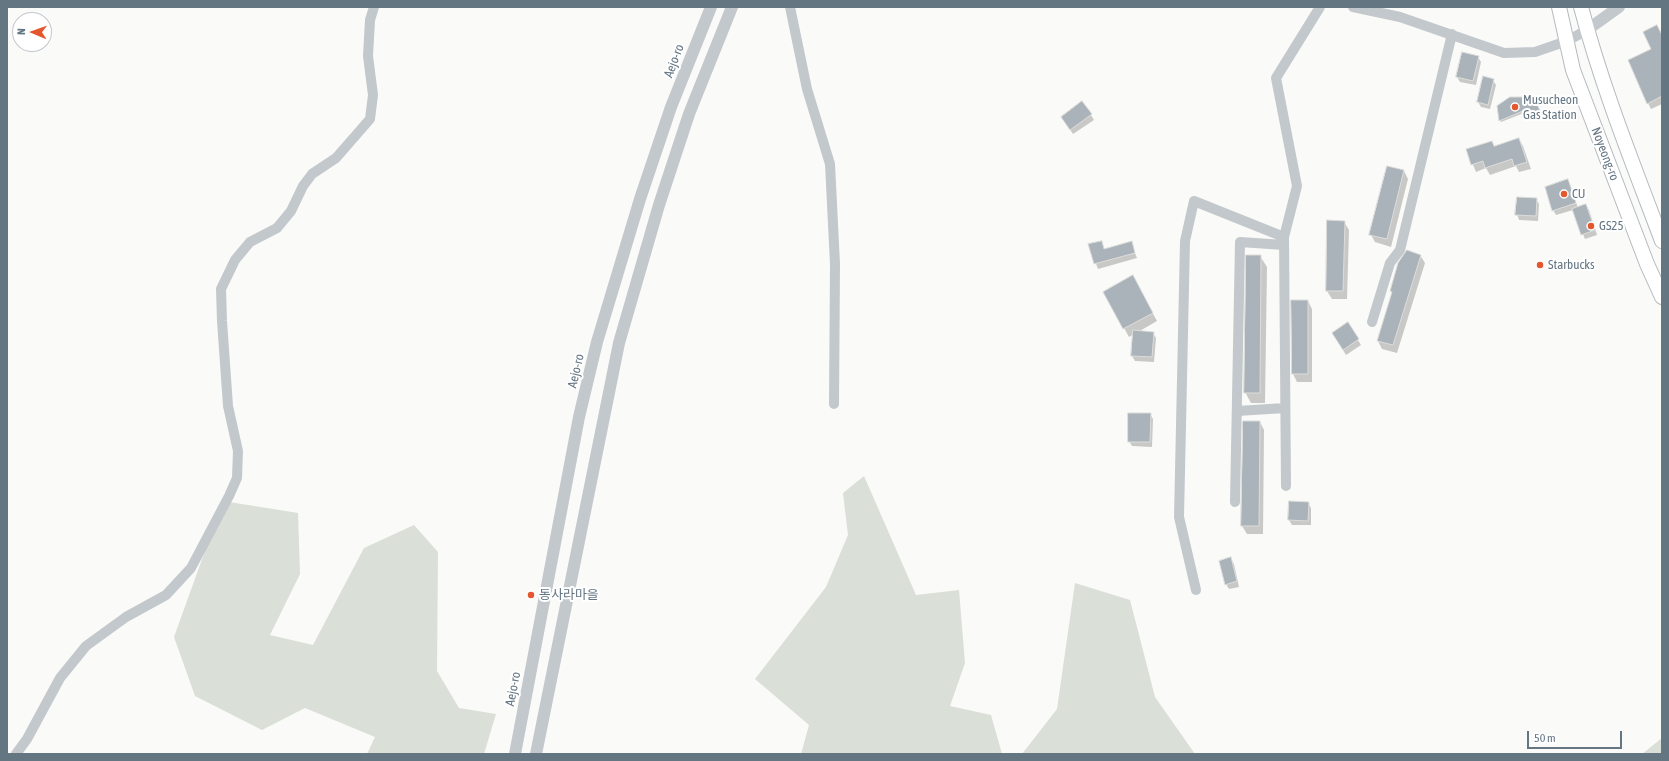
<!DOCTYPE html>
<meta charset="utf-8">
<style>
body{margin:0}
#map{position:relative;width:1669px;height:761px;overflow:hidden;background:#fafaf8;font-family:"Asap Condensed",sans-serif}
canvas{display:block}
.frame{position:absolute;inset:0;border:8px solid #657683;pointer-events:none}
.north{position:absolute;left:12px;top:12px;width:40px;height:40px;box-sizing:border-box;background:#fff;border:1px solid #c1c8cd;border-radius:50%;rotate:272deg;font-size:11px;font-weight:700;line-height:16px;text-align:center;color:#657683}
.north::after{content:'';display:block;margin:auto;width:14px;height:18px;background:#e4572e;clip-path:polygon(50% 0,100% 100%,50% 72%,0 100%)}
.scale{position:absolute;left:1527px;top:731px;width:95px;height:18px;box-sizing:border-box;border:2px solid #657683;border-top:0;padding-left:5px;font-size:12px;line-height:14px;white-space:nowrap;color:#657683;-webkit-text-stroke:3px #fff;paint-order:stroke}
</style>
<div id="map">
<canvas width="1669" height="761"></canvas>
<div class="frame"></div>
<div class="north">N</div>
<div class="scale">50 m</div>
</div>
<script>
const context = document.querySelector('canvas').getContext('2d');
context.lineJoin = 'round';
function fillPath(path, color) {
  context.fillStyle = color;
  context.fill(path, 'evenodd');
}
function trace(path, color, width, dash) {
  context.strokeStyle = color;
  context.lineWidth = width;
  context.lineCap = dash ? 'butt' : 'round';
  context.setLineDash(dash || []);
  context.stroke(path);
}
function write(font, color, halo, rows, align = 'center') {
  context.font = font + ' "Asap Condensed","Noto Sans KR",sans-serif';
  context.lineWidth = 4;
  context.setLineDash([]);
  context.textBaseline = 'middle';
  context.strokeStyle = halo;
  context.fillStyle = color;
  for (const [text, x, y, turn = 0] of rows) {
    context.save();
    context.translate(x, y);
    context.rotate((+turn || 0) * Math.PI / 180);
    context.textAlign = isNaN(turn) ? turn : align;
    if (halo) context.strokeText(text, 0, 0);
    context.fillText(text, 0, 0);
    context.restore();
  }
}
const green = new Path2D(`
 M864 476 916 595 959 590 965 663 950 706 991 715 1002 754H801L809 725 755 679 826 587 848 535 843 493Z
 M223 501 298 513 300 574 270 635 313 645 364 548 414 525 438 552 437 671 459 708 496 714 484 754H367L375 737 305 708 262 730 195 696 174 637Z
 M1075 583 1130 600 1155 697 1195 754H1022L1057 709Z
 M1662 738V754H1642Z`);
const shadow = new Path2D(`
 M1662 36V104L1651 109 1648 103 1652 50Z
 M1478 57 1481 62 1476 85 1460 82 1457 77Z
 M1493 80 1496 85 1490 109 1481 107 1478 102Z
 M1536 106 1541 117 1524 113 1501 122 1500 120Z
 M1091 115 1094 120 1073 134 1065 122Z
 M1519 139 1523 146 1531 169 1519 172 1516 166 1490 175 1486 168 1476 172 1467 150 1495 147Z
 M1404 171 1408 179 1391 247 1375 242 1371 235Z
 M1568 180 1578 208 1586 205 1589 210 1597 235 1585 239 1573 210 1556 215 1553 210Z
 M1536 199 1539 204 1538 221 1519 220 1517 214Z
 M1344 222 1349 230 1347 299H1332L1327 291Z
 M1101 242 1105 250 1131 243 1137 258 1098 269 1089 245Z
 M1420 255 1425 263 1397 353 1382 349 1378 341 1392 293 1391 291Z
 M1260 256 1267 267 1265 403H1251L1245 392Z
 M1133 277 1157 321 1138 332 1153 333 1156 338 1154 362 1135 361 1132 356 1134 334 1129 337 1104 292Z
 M1308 301 1312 309V382H1297L1293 374Z
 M1348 324 1361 345 1346 355 1333 334Z
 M1150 414 1153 419 1152 447 1132 446 1129 441Z
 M1260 422 1264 430 1263 534H1247L1242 526Z
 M1308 503 1311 508V525H1292L1289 520Z
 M1231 559 1234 564 1239 587 1229 589 1226 584Z`);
const building = new Path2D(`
 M1657 25 1662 35V96L1647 104 1628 60 1651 49 1643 32Z
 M1462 52 1479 56 1473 81 1456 77Z
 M1483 76 1494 79 1488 105 1477 102Z
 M1510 97H1523L1536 102 1542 115 1523 111 1499 121 1497 106Z
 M1082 101 1092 114 1070 130 1061 117Z
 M1519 138 1527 162 1514 166 1512 159 1485 168 1483 161 1471 165 1466 149 1492 141 1494 146Z
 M1387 166 1404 170 1387 239 1369 235Z
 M1568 179 1576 203 1552 211 1545 187Z
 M1517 197 1537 198 1536 216 1515 215Z
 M1586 204 1595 230 1581 235 1572 209Z
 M1327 220 1345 221 1343 291H1326Z
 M1102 241 1104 249 1132 241 1135 253 1094 264 1088 244Z
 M1407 250 1421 255 1393 345 1377 341 1392 292 1390 291 1398 263Z
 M1246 255H1261L1260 393H1244Z
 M1133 275 1153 313 1123 329 1103 292Z
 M1291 300H1308V374H1292Z
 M1348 322 1359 339 1343 350 1332 333Z
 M1133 330 1154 332 1152 357 1131 356Z
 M1128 413H1151L1150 442H1128Z
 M1243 421H1260L1259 526H1241Z
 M1289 501 1309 502 1308 521 1288 520Z
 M1231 557 1237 581 1225 585 1219 561Z`);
const minor = new Path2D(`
 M790 7 807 89 830 164 835 264 834 404
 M1353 7 1400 17 1504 53 1535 52 1567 41 1587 30
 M1372 322 1390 263 1400 250 1452 34
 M1237 411 1285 408
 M1286 486 1284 237 1297 186 1276 78 1320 7
 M1235 502 1240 242 1284 245
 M1196 590 1179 517 1185 241 1194 201 1284 237
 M16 754 27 739 60 678 86 646 126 617 166 595 191 568 229 496 237 478 238 451 228 406 222 321 221 289 235 260 250 242 277 228 291 211 303 186 312 174 336 158 370 119 373 95 368 56 370 20 374 7`);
const tertiary = new Path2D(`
 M1587 30 1619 7
 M515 754 579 417 597 342 640 199 671 107 711 7
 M536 754 619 343 659 205 689 114 732 7`);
const secondary = new Path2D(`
 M1559 7 1573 70 1647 264 1662 297
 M1581 7C1602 87 1633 164 1662 241`);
const markers = [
 [1515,107,4,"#e4572e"],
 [1564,194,4,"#e4572e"],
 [1591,226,4,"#e4572e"],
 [1540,265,4,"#e4572e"],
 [531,595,4,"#e4572e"]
];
const streetNames = [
 ["Aejo-ro",674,61,-69],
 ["Noyeong-ro",1605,154,69],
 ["Aejo-ro",576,371,-77],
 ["Aejo-ro",513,689,-79]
];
const poiNames = [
 ["Musucheon",1523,100],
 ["Gas Station",1523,115],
 ["CU",1572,194],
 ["GS25",1599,226],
 ["Starbucks",1548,265],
 ["동사라마을",539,595]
];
fillPath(green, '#dadfd7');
fillPath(shadow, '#0003');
fillPath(building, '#aab3b9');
trace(building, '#dcdcda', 1);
trace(secondary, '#b3babf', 16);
trace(minor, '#c3c8cc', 10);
trace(tertiary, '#c3c8cc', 12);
trace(secondary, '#fff', 14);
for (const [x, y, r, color] of markers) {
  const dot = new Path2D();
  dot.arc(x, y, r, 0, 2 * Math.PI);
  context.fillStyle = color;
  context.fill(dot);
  trace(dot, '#fff', 1.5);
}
write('13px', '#657683', '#fff', streetNames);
write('13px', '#657683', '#fff', poiNames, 'left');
</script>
